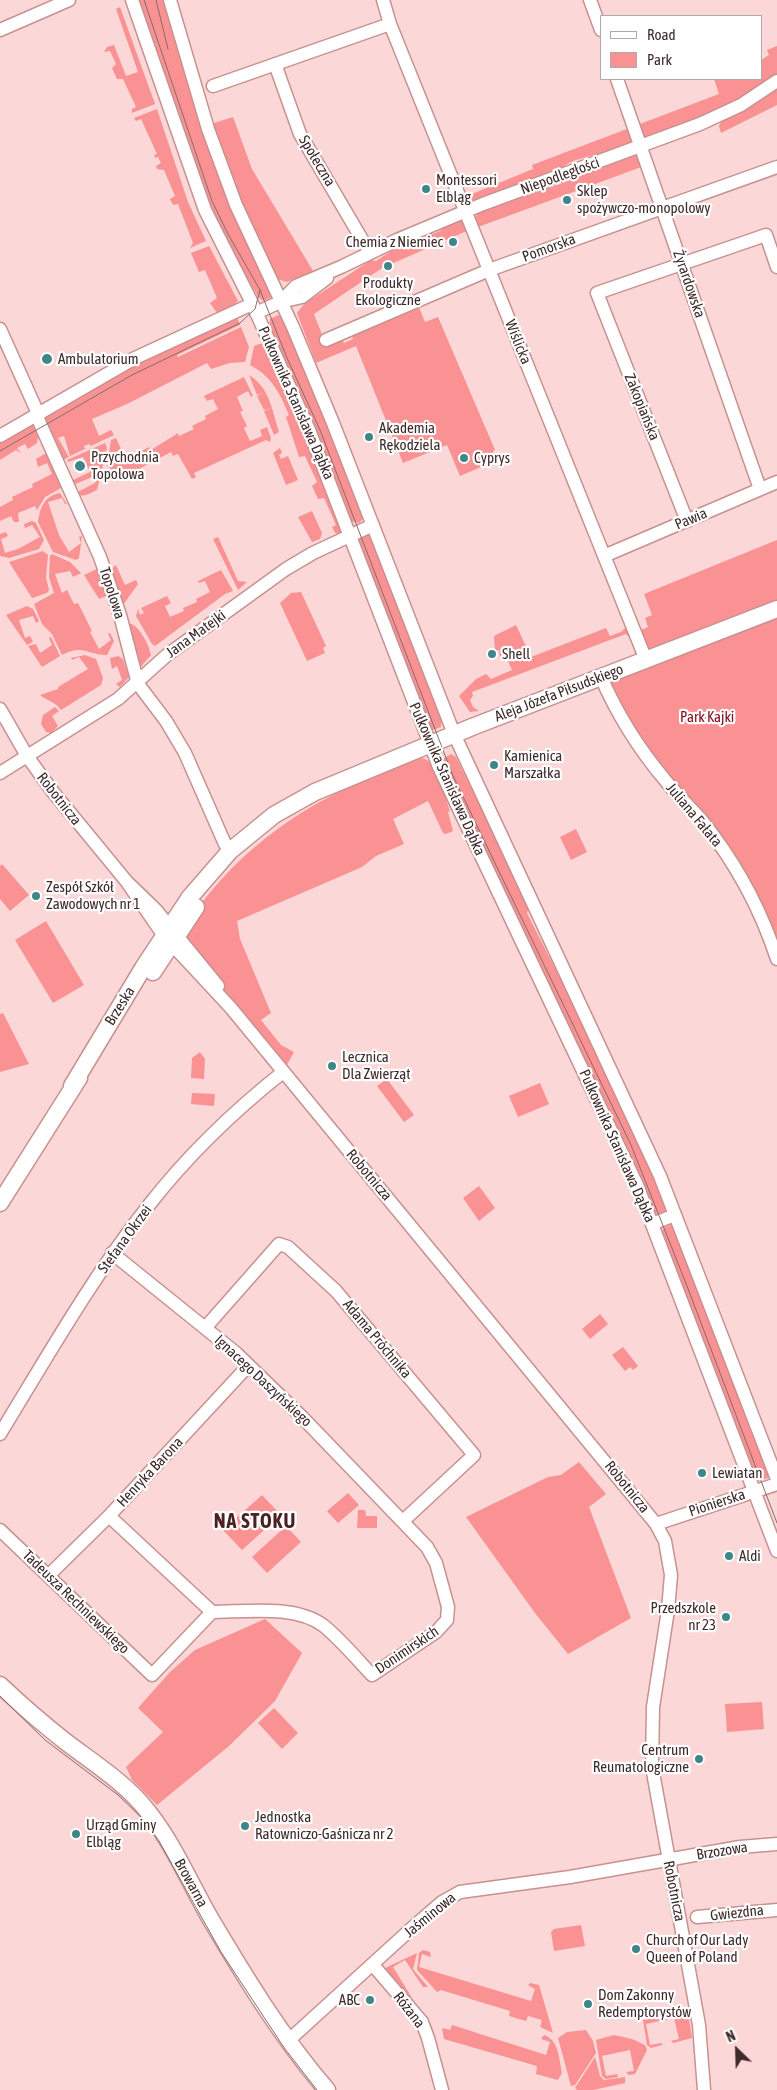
<!DOCTYPE html>
<meta charset="utf-8">
<style>
body{margin:0}
#map{position:relative;width:777px;height:2090px;overflow:hidden;background:#fbd8d7;font-family:"Asap Condensed",sans-serif}
canvas{display:block}
.legend{position:absolute;left:600px;top:15px;width:162px;height:65px;box-sizing:border-box;background:#fff;border:1px solid #b2aaaa;margin:0;padding:6px 9px;list-style:none;font-size:15px;color:#3f2a2a}
.legend li{display:flex;align-items:center;gap:10px;height:25px}
.legend b{width:25px;border:1px solid #b2aaaa}
.north{position:absolute;left:712px;top:2025px;width:50px;height:50px;-webkit-text-stroke:4px #fff;paint-order:stroke;rotate:336deg;font-size:14px;font-weight:700;line-height:20px;text-align:center;color:#3f2a2a}
.north::after{content:'';display:block;margin:auto;width:18px;height:22px;background:#3f2a2a;clip-path:polygon(50% 0,100% 100%,50% 72%,0 100%)}
</style>
<div id="map">
<canvas width="777" height="2090"></canvas>
<ul class="legend">
<li><b style="height:6px;background:#fff"></b>Road</li>
<li><b style="height:14px;background:#fa9192"></b>Park</li>
</ul>
<div class="north">N</div>
</div>
<script>
const context = document.querySelector('canvas').getContext('2d');
context.lineJoin = 'round';
function fillPath(path, color) {
  context.fillStyle = color;
  context.fill(path, 'evenodd');
}
function trace(path, color, width, dash) {
  context.strokeStyle = color;
  context.lineWidth = width;
  context.lineCap = dash ? 'butt' : 'round';
  context.setLineDash(dash || []);
  context.stroke(path);
}
function write(font, color, halo, rows, align = 'center') {
  context.font = font + ' "Asap Condensed",sans-serif';
  context.lineWidth = 4.5;
  context.setLineDash([]);
  context.textBaseline = 'middle';
  context.strokeStyle = halo;
  context.fillStyle = color;
  for (const [text, x, y, turn = 0] of rows) {
    context.save();
    context.translate(x, y);
    context.rotate((+turn || 0) * Math.PI / 180);
    context.textAlign = isNaN(turn) ? turn : align;
    if (halo) context.strokeText(text, 0, 0);
    context.fillText(text, 0, 0);
    context.restore();
  }
}
const green = new Path2D(`
 M138 0H164L272 294 270 298 263 301 258 297 213 217Z
 M120 7 155 104 132 113V109L136 107 123 79H117L112 68 116 64 110 51 104 52 107 47 114 45 126 76 138 72 116 9Z
 M777 46V76L720 110 646 137 642 136C632 141 625 147 615 150 595 157 572 156 557 172L477 201 468 199 467 196 533 169 532 165 719 94 714 79H761V60L769 55 767 50Z
 M777 87V105L721 133 719 126 723 118Z
 M157 109 188 202 206 241 190 248 193 243 178 204 173 205 170 199 175 196 164 170 157 169 156 166 161 163 158 157 155 158 154 155 157 154 141 119 136 121 134 118Z
 M233 117 252 169 313 271 287 282 277 279 244 213 211 124Z
 M632 154 638 155 644 166 478 227 475 218 479 211 546 185 549 188 571 180 573 176Z
 M457 220 463 221 469 230 382 268 314 314 326 345 342 338 344 343 353 339 350 329 416 300 425 322 438 317 495 450 493 451 495 461 460 476 447 445 403 463 356 346 316 363 297 313 304 304 371 260 376 261 391 251 393 247 399 244V248L425 237 429 231 433 234 442 230 443 225Z
 M209 246 238 301 232 307 217 313 210 303 217 298 205 270 199 272 191 253Z
 M278 315 282 317 329 425 364 518 359 523 350 521 333 475 269 328 270 319Z
 M237 317 240 325 177 355 178 357 241 327 249 347 245 362 230 363 211 369 207 363 127 404 92 419 99 436 111 430 114 435 91 446 89 444 84 446 85 449 70 456 64 436 58 438 69 457 61 461 44 416 131 366Z
 M259 344H264L294 408 342 531 339 534 335 533 332 527 336 525 324 498 318 499 312 486 317 482 305 456 299 457 286 417 289 415C280 393 271 376 250 365L254 346Z
 M249 375C270 388 272 410 279 432L274 435 264 411 271 408 264 410 257 396 263 393 257 395Z
 M244 377 253 396 251 397 248 391 237 397 243 411 240 412 247 426 244 428 250 441 262 436 260 430 267 427 271 438 270 442 266 440 194 473 196 477 192 479 178 454 173 456 171 452 124 477 120 476 107 466 111 440 116 438 121 449 116 452 122 464 137 457 136 454 149 447 151 450 178 433 179 436 194 429 192 426 206 419 205 416 218 409 213 399 207 401 204 396Z
 M33 424 39 432 37 443 28 449 25 444 17 448 21 453 16 450 0 460V441Z
 M105 443 107 448 97 490C90 493 83 499 76 493L95 483 98 478 97 475 73 485 71 481 90 472 83 457 68 462 67 460Z
 M284 445 280 448 282 453 279 455 281 459 288 456 298 480 286 485 273 453Z
 M48 452 61 488 45 497 37 510 35 506 18 513 19 522H14L11 516 0 521V507L13 500 12 497 33 487 32 484 52 474 47 463 38 467 36 459Z
 M60 493 67 504H65L62 498 48 502 59 535 69 552 81 543 79 537 82 536 79 558 76 560 53 552 38 522C40 508 44 496 60 493Z
 M312 511 322 533 320 539 312 542 298 517Z
 M32 521 36 523 44 540 39 549 9 558 0 556V534L6 532 8 536 1 539 5 553 18 549 40 537 32 525 25 528 24 524Z
 M368 535H371L442 720 441 727 433 730 429 728 359 542 360 538Z
 M218 537 238 581 247 582 238 590 213 539Z
 M777 540V602L643 654 635 633 648 627 645 618 652 615 644 594Z
 M43 551 48 555 46 578 49 590 47 593 32 598 9 562Z
 M52 554 70 562 81 573 73 577 70 571 55 574 62 593 67 590 74 604 78 603 92 631 90 632 99 649 111 640 108 634 110 633 114 641 107 655C86 655 84 644 62 655L52 634 42 624 34 604 54 593 49 577 50 556Z
 M116 565 125 585 136 580 138 584 123 605 109 571Z
 M99 568 109 595 99 599 84 575Z
 M221 570 233 591 225 594 155 646 152 644 136 616 138 609 140 615 144 613 141 608 167 596 171 603 165 606 170 617 184 611 183 608 197 602 196 599 210 592 205 581 199 583 198 581Z
 M301 592 326 646 323 648 325 653 307 661 280 603 291 593Z
 M27 606 33 609 39 621 36 623 33 616 19 620 25 638 30 636 33 642 27 645 6 615Z
 M777 614V959L746 889 666 782 603 682Z
 M128 623C139 624 149 645 151 655L138 670Z
 M516 625 531 657 606 628 610 636 621 632 626 627 631 639 626 634 472 692 473 696 470 700 473 707 479 711 470 712 459 696 476 679 486 674 491 679 512 670 507 659H500L499 650 495 651 494 636Z
 M51 637 60 656 42 667 28 646 36 644 40 653 52 645 49 638Z
 M85 655 96 659 103 678 101 685 61 710C55 701 47 701 40 695L58 689V687L88 669 79 657 72 660 71 658Z
 M118 656 123 659 129 677 120 687 116 684 122 680 117 666 112 669 110 658Z
 M55 707 59 711 52 716 58 726 51 733 46 732 41 724 43 715Z
 M451 754 456 757 529 907 527 913C570 1000 619 1085 654 1176 657 1185 667 1202 665 1211L657 1214 653 1211 622 1138 445 771 443 759Z
 M422 758C438 761 445 797 450 811L448 812 453 831 446 834 443 833 428 801 393 819 404 844 376 856 362 867 237 921 240 939 271 1013 261 1020 281 1045 294 1052 283 1072 179 945C185 933 190 919 198 908 243 847 303 805 372 777 388 771 405 760 422 758Z
 M576 829 587 852 571 860 560 837Z
 M2 864 29 895 10 911 0 899V866Z
 M46 921 84 985 53 1003 15 940Z
 M3 1013 29 1064 0 1072V1014Z
 M200 1052 205 1059 204 1079 191 1078 192 1058Z
 M387 1079 414 1115 404 1122 377 1086Z
 M540 1083 549 1104 518 1117 509 1096Z
 M192 1093 215 1094 214 1106 191 1104Z
 M479 1186 495 1208 479 1221 463 1198Z
 M671 1225 674 1226 769 1475 768 1478 758 1481 756 1479 662 1234 663 1228Z
 M600 1314 608 1324 590 1339 582 1329Z
 M623 1347 638 1366 633 1370 630 1367 625 1371 612 1355Z
 M579 1462 606 1494 589 1507 631 1618 568 1654 535 1613 466 1517 548 1477 561 1475Z
 M348 1493 359 1505 338 1523 327 1511Z
 M262 1495 281 1515 242 1550 223 1530Z
 M358 1510H365L366 1516H377V1528H357Z
 M286 1526 301 1542 267 1573 252 1557Z
 M265 1619 302 1653 275 1701 229 1746 157 1805 132 1780 126 1767 163 1732 138 1708 170 1672 195 1650Z
 M762 1702 764 1729 727 1732 725 1704Z
 M274 1708 298 1733 282 1749 258 1723Z
 M581 1925 585 1946 554 1951 551 1932 554 1929Z
 M423 1950 430 1952 431 1957 422 1954 419 1967 531 2001 535 1989 528 1985 530 1983 539 1985 553 2033 540 2027 542 2020 528 2016 526 2021 509 2016 510 2011 441 1990 437 1992 417 1970 419 1953Z
 M417 1953 413 1969 428 1987H423L405 1960 393 1967 420 2011 385 1968Z
 M688 2012 692 2038 673 2043 671 2041 679 2039 674 2018 646 2024 650 2045 662 2043V2045L651 2048 647 2045 643 2020Z
 M452 2025 546 2055 550 2042 541 2039 544 2035C559 2040 559 2059 562 2073L558 2080 536 2074 537 2066 444 2039 442 2028 450 2030Z
 M586 2030 593 2041 596 2053 575 2085 571 2086 558 2038 567 2032Z
 M614 2035 632 2039 645 2045 647 2050 635 2074 629 2075 626 2072 634 2071 630 2050 602 2056 606 2076 617 2074 618 2077 606 2079 602 2076 596 2040Z
 M595 2057 600 2076 604 2080 625 2077V2083L593 2090H577L575 2088Z`);
const minor = new Path2D(`
 M132 0 205 210 251 301 309 430 439 767 637 1185 777 1551
 M170 0 208 129 236 205 293 327 333 423 454 734 660 1176 777 1479
 M383 0 390 24 646 660
 M590 0 601 30
 M0 30 69 0
 M275 64 300 134 370 253
 M617 79 760 489
 M213 86 390 24
 M280 302 296 286 341 267 397 240 483 204 700 124 741 105 777 81
 M256 313 280 302 302 297 327 278
 M0 329 36 409 38 419 100 557 120 615 138 684 166 721 185 753 225 844 230 851
 M326 340 489 270 777 167
 M0 436 135 358 252 304
 M687 521 597 293 766 235 777 267
 M604 556 777 482
 M601 677C617 714 639 749 665 780 677 795 691 808 703 822 735 862 761 910 777 959
 M0 709 27 756 53 792 127 882 156 910 218 986
 M0 773 118 699 167 655 286 569 313 553 373 525
 M127 882 164 936 231 1008 656 1524 665 1541 671 1575 668 1610 653 1707 652 1767 699 2025 704 2090
 M652 1224 675 1215
 M205 1328 279 1244 288 1247 336 1291 474 1455 403 1521
 M0 1434C47 1357 93 1276 149 1205 188 1155 234 1111 283 1072
 M109 1516 212 1612
 M656 1524 777 1484
 M0 1530 152 1675 212 1612C245 1612 295 1604 324 1626 341 1640 357 1659 372 1675L436 1632 447 1620 448 1607 436 1563 427 1547 302 1417 236 1353 112 1253
 M48 1576 109 1516 248 1366
 M697 1917 777 1910
 M373 1965 422 2022 428 2038 442 2090
 M289 2040 411 1929 442 1902 460 1892 570 1877 740 1847 777 1844`);
const major = new Path2D(`
 M153 972 196 907
 M72 1086 143 968 190 897 230 851 274 815 315 792 472 727 777 609
 M0 1203 79 1078
 M0 1685C21 1705 43 1724 66 1742 95 1764 127 1784 149 1813 174 1845 190 1883 210 1918 245 1977 282 2038 327 2090`);
const tram = new Path2D(`
 M144 0 212 201 228 234 260 290 287 358 320 430 453 776 631 1145 687 1286 777 1523
 M156 0 168 49
 M0 451 132 375 240 323 255 309 260 290
 M0 1696 45 1740 118 1795 144 1820 159 1841 221 1952 285 2049 317 2090`);
const markers = [
 [426,189,5,"#3e8689"],
 [567,200,5,"#3e8689"],
 [453,242,5,"#3e8689"],
 [388,266,5,"#3e8689"],
 [47,359,6,"#3e8689"],
 [369,437,5,"#3e8689"],
 [464,458,5,"#3e8689"],
 [80,466,6,"#3e8689"],
 [492,654,5,"#3e8689"],
 [494,765,5,"#3e8689"],
 [36,896,5,"#3e8689"],
 [332,1066,5,"#3e8689"],
 [702,1473,5,"#3e8689"],
 [729,1556,5,"#3e8689"],
 [726,1617,5,"#3e8689"],
 [699,1759,5,"#3e8689"],
 [245,1826,5,"#3e8689"],
 [76,1834,5,"#3e8689"],
 [636,1949,5,"#3e8689"],
 [370,2000,5,"#3e8689"],
 [588,2004,5,"#3e8689"]
];
const streetNames = [
 ["Społeczna",317,161,59],
 ["Niepodległości",560,176,-20],
 ["Pomorska",549,248,-20],
 ["Żyrardowska",689,284,71],
 ["Wiślicka",518,342,68],
 ["Pułkownika Stanisława Dąbka",296,403,66],
 ["Zakopiańska",642,407,68],
 ["Pawia",691,519,-23],
 ["Topolowa",112,593,72],
 ["Jana Matejki",196,634,-36],
 ["Aleja Józefa Piłsudskiego",559,693,-21],
 ["Pułkownika Stanisława Dąbka",447,779,66],
 ["Robotnicza",59,799,52],
 ["Juliana Fałata",694,815,50],
 ["Brzeska",120,1006,-58],
 ["Pułkownika Stanisława Dąbka",617,1146,66],
 ["Robotnicza",369,1175,50],
 ["Stefana Okrzei",125,1239,-54],
 ["Adama Próchnika",377,1339,50],
 ["Ignacego Daszyńskiego",263,1381,43],
 ["Henryka Barona",150,1472,-47],
 ["Robotnicza",627,1487,51],
 ["Pionierska",717,1503,-18],
 ["Tadeusza Rechniewskiego",76,1602,44],
 ["Donimirskich",407,1650,-34],
 ["Brzozowa",722,1851,-9],
 ["Browarna",191,1883,61],
 ["Robotnicza",674,1891,79],
 ["Gwiezdna",737,1913,-6],
 ["Jaśminowa",430,1915,-39],
 ["Różana",409,2010,52]
];
const poiNames = [
 ["Montessori",436,180],
 ["Elbląg",436,197],
 ["Sklep",577,191],
 ["spożywczo-monopolowy",577,208],
 ["Chemia z Niemiec",443,242,"right"],
 ["Produkty",388,283,"center"],
 ["Ekologiczne",388,300,"center"],
 ["Ambulatorium",58,359],
 ["Akademia",379,428],
 ["Rękodziela",379,445],
 ["Przychodnia",91,457],
 ["Topolowa",91,474],
 ["Cyprys",474,458],
 ["Shell",502,654],
 ["Kamienica",504,756],
 ["Marszałka",504,773],
 ["Zespół Szkół",46,887],
 ["Zawodowych nr 1",46,904],
 ["Lecznica",342,1057],
 ["Dla Zwierząt",342,1074],
 ["Lewiatan",712,1473],
 ["Aldi",739,1556],
 ["Przedszkole",716,1608,"right"],
 ["nr 23",716,1625,"right"],
 ["Centrum",689,1750,"right"],
 ["Reumatologiczne",689,1767,"right"],
 ["Jednostka",255,1817],
 ["Ratowniczo-Gaśnicza nr 2",255,1834],
 ["Urząd Gminy",86,1825],
 ["Elbląg",86,1842],
 ["Church of Our Lady",646,1940],
 ["Queen of Poland",646,1957],
 ["Dom Zakonny",598,1995],
 ["Redemptorystów",598,2012],
 ["ABC",360,2000,"right"]
];
const parkNames = [
 ["Park Kajki",707,717]
];
const districtNames = [
 ["NA STOKU",255,1522]
];
fillPath(green, '#fa9192');
trace(minor, '#c79190', 15);
trace(major, '#c79190', 19);
trace(minor, '#fff', 12);
trace(major, '#fff', 16);
trace(tram, '#866c6c', 1);
for (const [x, y, r, color] of markers) {
  const dot = new Path2D();
  dot.arc(x, y, r, 0, 2 * Math.PI);
  context.fillStyle = color;
  context.fill(dot);
  trace(dot, '#fff', 2);
}
write('15px', '#3f2a2a', '#fff', streetNames);
write('15px', '#3f2a2a', '#fff', poiNames, 'left');
write('15px', '#821022', '#fff', parkNames);
context.letterSpacing = '1px';
write('bold 20px', '#4c2122', '#fff', districtNames);
context.letterSpacing = '0px';
</script>
